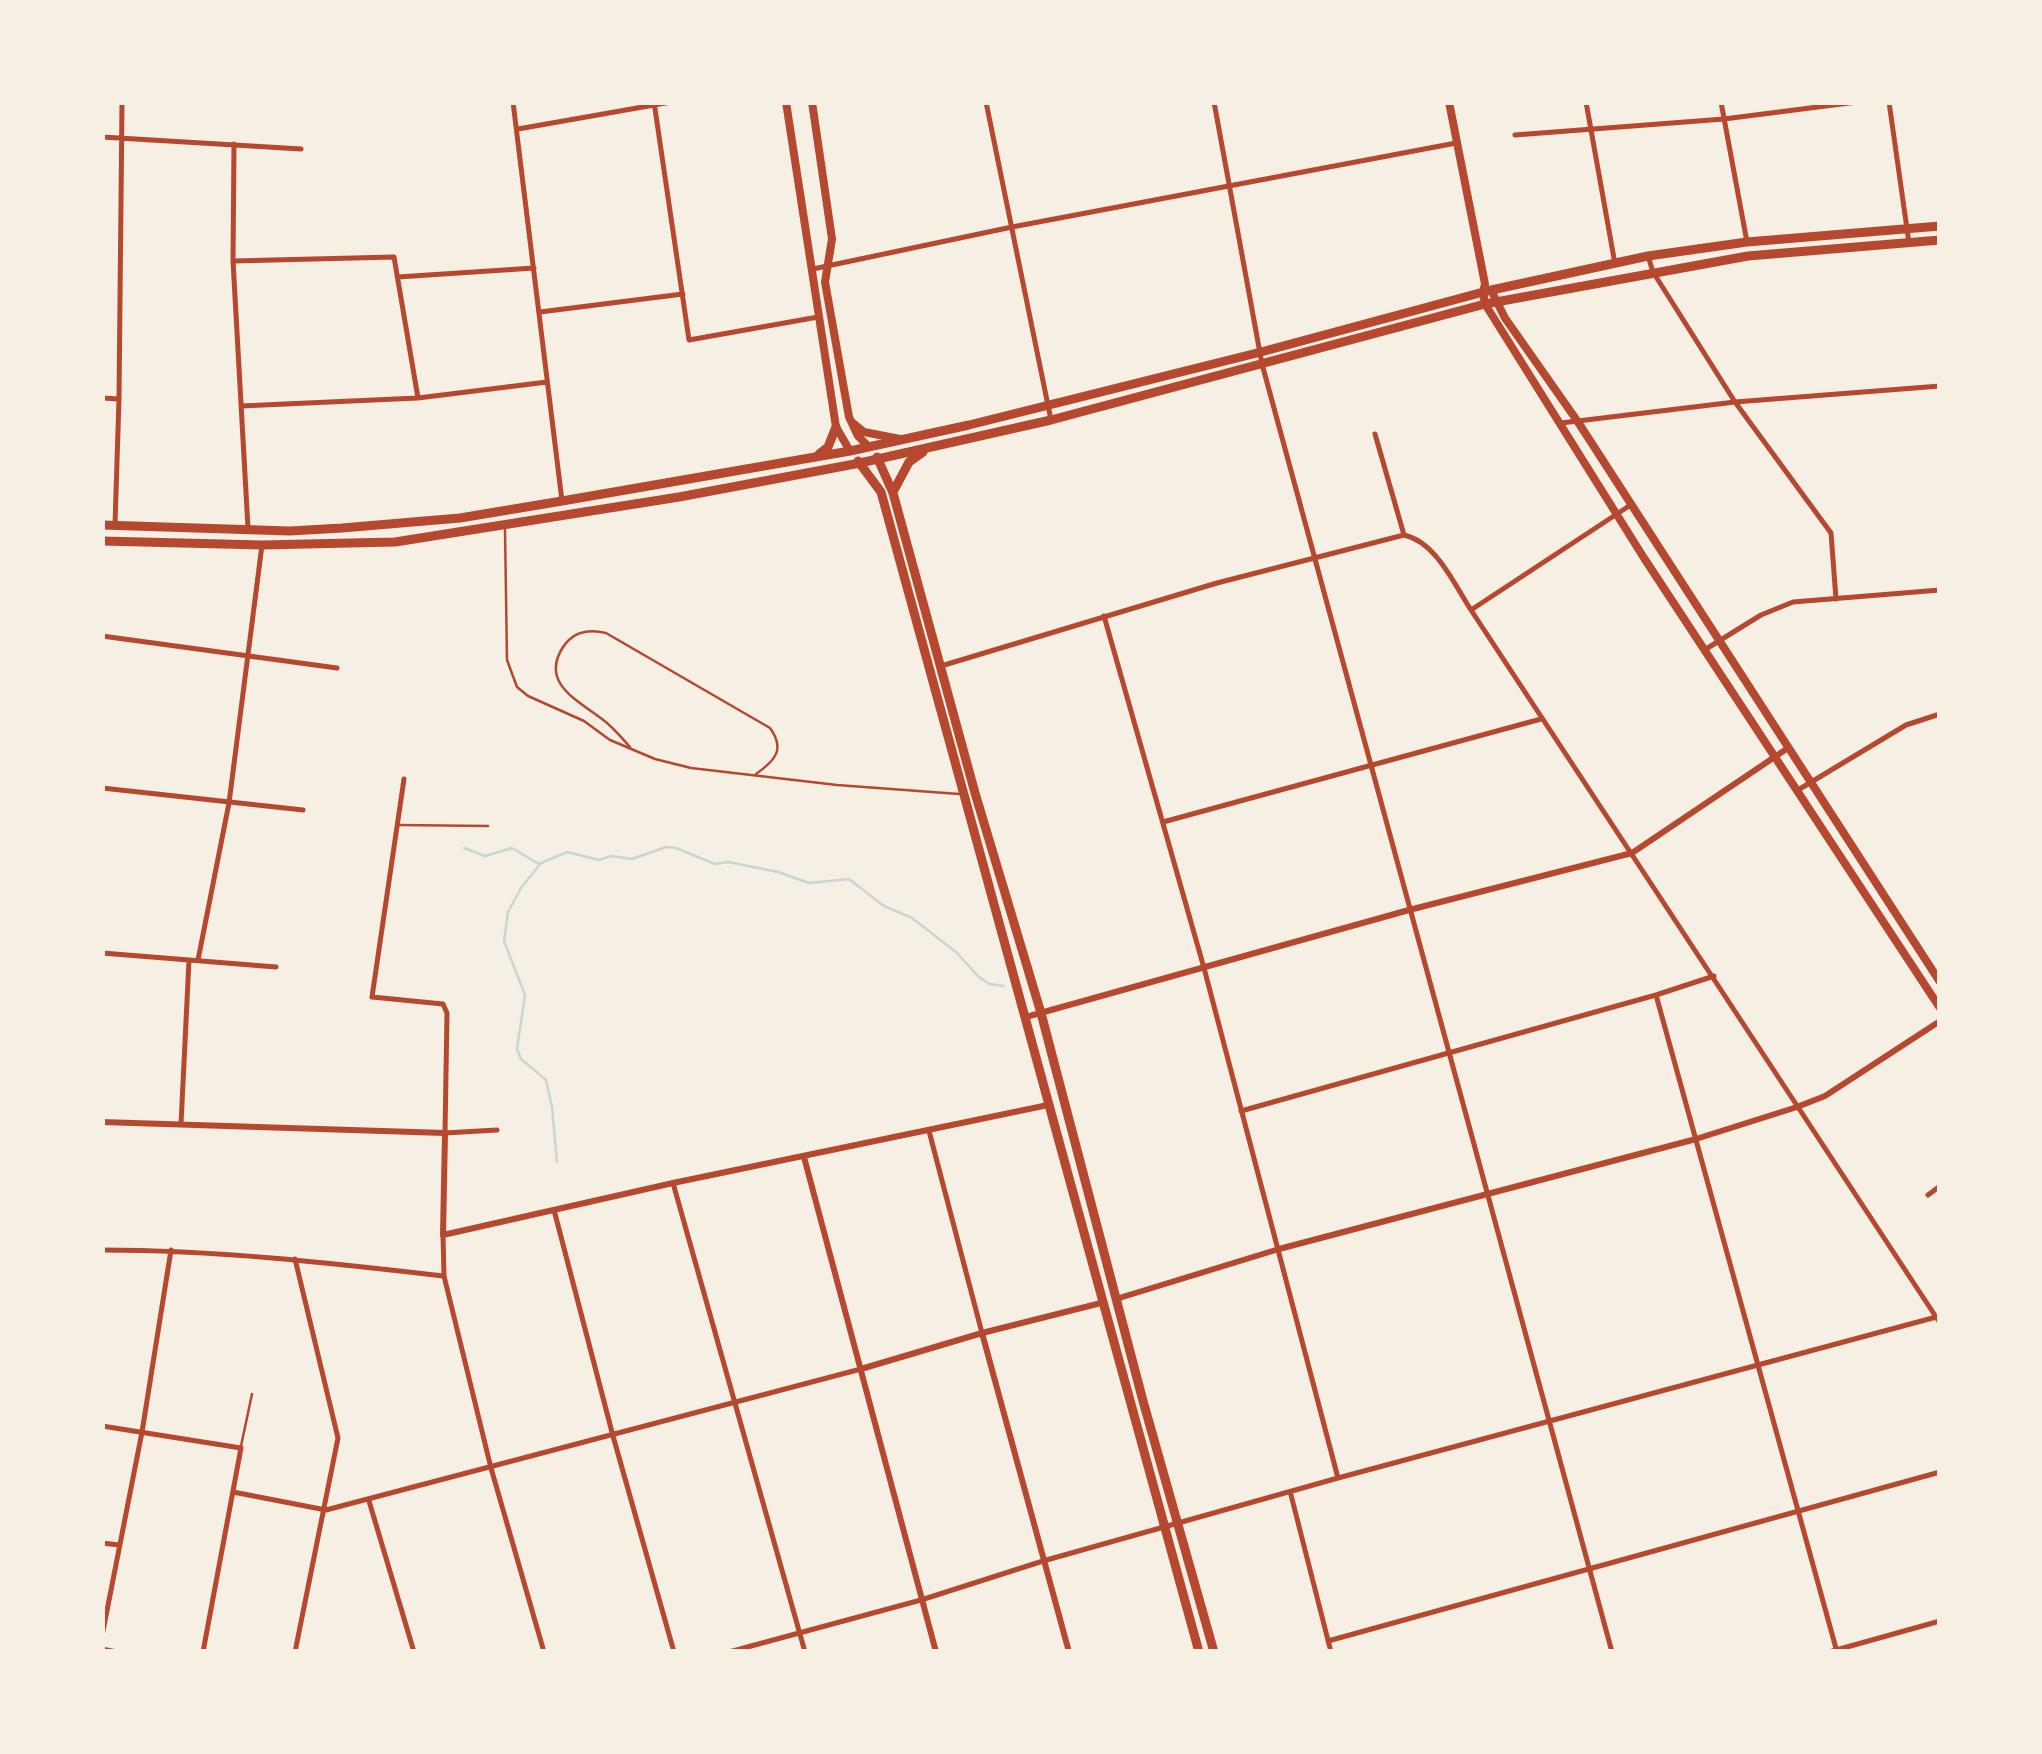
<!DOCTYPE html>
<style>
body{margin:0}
#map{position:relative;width:2042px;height:1754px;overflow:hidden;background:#f6efe4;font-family:"Exo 2",sans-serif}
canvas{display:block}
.frame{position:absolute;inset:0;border:105px solid #f6efe4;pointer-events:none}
</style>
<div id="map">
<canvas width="2042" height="1754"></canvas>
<div class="frame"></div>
</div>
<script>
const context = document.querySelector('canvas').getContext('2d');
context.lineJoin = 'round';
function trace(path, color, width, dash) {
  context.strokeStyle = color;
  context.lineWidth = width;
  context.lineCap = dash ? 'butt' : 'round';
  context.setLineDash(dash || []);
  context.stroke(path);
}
const stream = new Path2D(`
 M464 848 485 856 512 848 539 864 567 852 599 860 611 856 632 859 666 847 676 848 715 864 728 862 778 872 809 883 849 879 884 906 912 918 956 952 979 977 989 984 1004 986
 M541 863 521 888 508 912 504 941 525 995 517 1049 521 1059 546 1080 552 1107 557 1162`);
const service = new Path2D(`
 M505 530 507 660 517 687 528 696 584 721 610 740 655 759 691 768 837 785 959 794
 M630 747C621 737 613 727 602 719 577 700 540 683 563 647 573 632 589 629 606 633L770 728C785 749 776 760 756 774
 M398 825 488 826
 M241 1446 252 1394`);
const minor = new Path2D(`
 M513 102 562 501
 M654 102 689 340 818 317
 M986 102 1051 420
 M1214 102 1262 364 1612 1652
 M1586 102 1615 264
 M1721 102 1747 242
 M1889 102 1909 243
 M518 129 671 102
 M1515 135 1724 119 1857 102
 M102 137 301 149
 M234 144 233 261 248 528
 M1648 256 1653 272 1735 402 1831 533 1836 599
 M233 261 394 257 418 398
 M813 269 1012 227 1456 143
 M398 277 534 268
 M540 312 683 294
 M102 398 119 399
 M241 406 418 398 547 382
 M1561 423 1735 402 1940 386
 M1375 434 1404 535
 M115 524 119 399 122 102
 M1404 535C1436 542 1454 584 1471 610L1940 1323
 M1471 610 1629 506
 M1104 616 1204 968 1338 1478
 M102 636 337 668
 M1706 649 1761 615 1793 602 1940 590
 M941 666 1217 583 1404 535
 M404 779 372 997 443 1004 447 1013 445 1133 497 1130
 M102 788 303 810
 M1798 790 1906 725 1940 714
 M1163 822 1541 719
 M102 953 276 967
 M198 960 229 803 262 545
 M1656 995 1837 1652
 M1241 1111 1656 995 1714 976
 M181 1124 189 960
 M929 1131 982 1333
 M673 1183 805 1652
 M1928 1195 1940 1186
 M554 1210 613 1436 674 1652
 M443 1235 444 1276 491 1468 544 1652
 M102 1250C217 1250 330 1263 444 1276
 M295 1259 338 1438 295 1652
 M102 1426 241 1448 203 1652
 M233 1492 326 1510 861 1369
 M1291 1495 1331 1652
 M369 1501 414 1652
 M102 1543 119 1545
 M102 1636 142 1432 171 1250
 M1328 1641 1940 1472
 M102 1649 117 1652
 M729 1652 921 1600 1043 1561 1338 1478 1940 1316
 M1829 1652 1940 1621`);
const tertiary = new Path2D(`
 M1026 1017 1409 910 1632 853 1788 748
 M102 1122 445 1133 443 1235 673 1183 1048 1105
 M804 1157 936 1652
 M1116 1299 1279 1249 1696 1139 1797 1107 1825 1096 1940 1021
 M982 1333 1069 1652
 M861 1369 982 1333 1101 1303`);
const secondary = new Path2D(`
 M786 102 836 427 850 451
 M812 102 832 239 825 282 849 417 858 436 869 447
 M1449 102 1485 284 1483 292
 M853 423 864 432 900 439`);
const primary = new Path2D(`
 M1491 290 1505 318 1578 422 1940 982
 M1483 292 1485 304 1644 558 1940 1008`);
const trunk = new Path2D(`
 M819 454 828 447 836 427
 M877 457 893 493 975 793 1041 1013 1143 1401 1214 1652
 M858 461 881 492 1199 1652
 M894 490 909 462 923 452
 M102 525 290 531 342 528 460 518 562 501 850 451 969 425 1261 352 1487 291 1648 256 1747 242 1940 226
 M102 541 262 545 395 542 679 497 860 463 1051 420 1485 304 1748 256 1940 240`);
trace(stream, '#c9d6d2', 2.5);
trace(service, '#b5482f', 2.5);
trace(minor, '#b5482f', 5);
trace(tertiary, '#b5482f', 6);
trace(secondary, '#b5482f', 8);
trace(primary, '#b5482f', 8);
trace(trunk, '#b5482f', 9);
</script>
